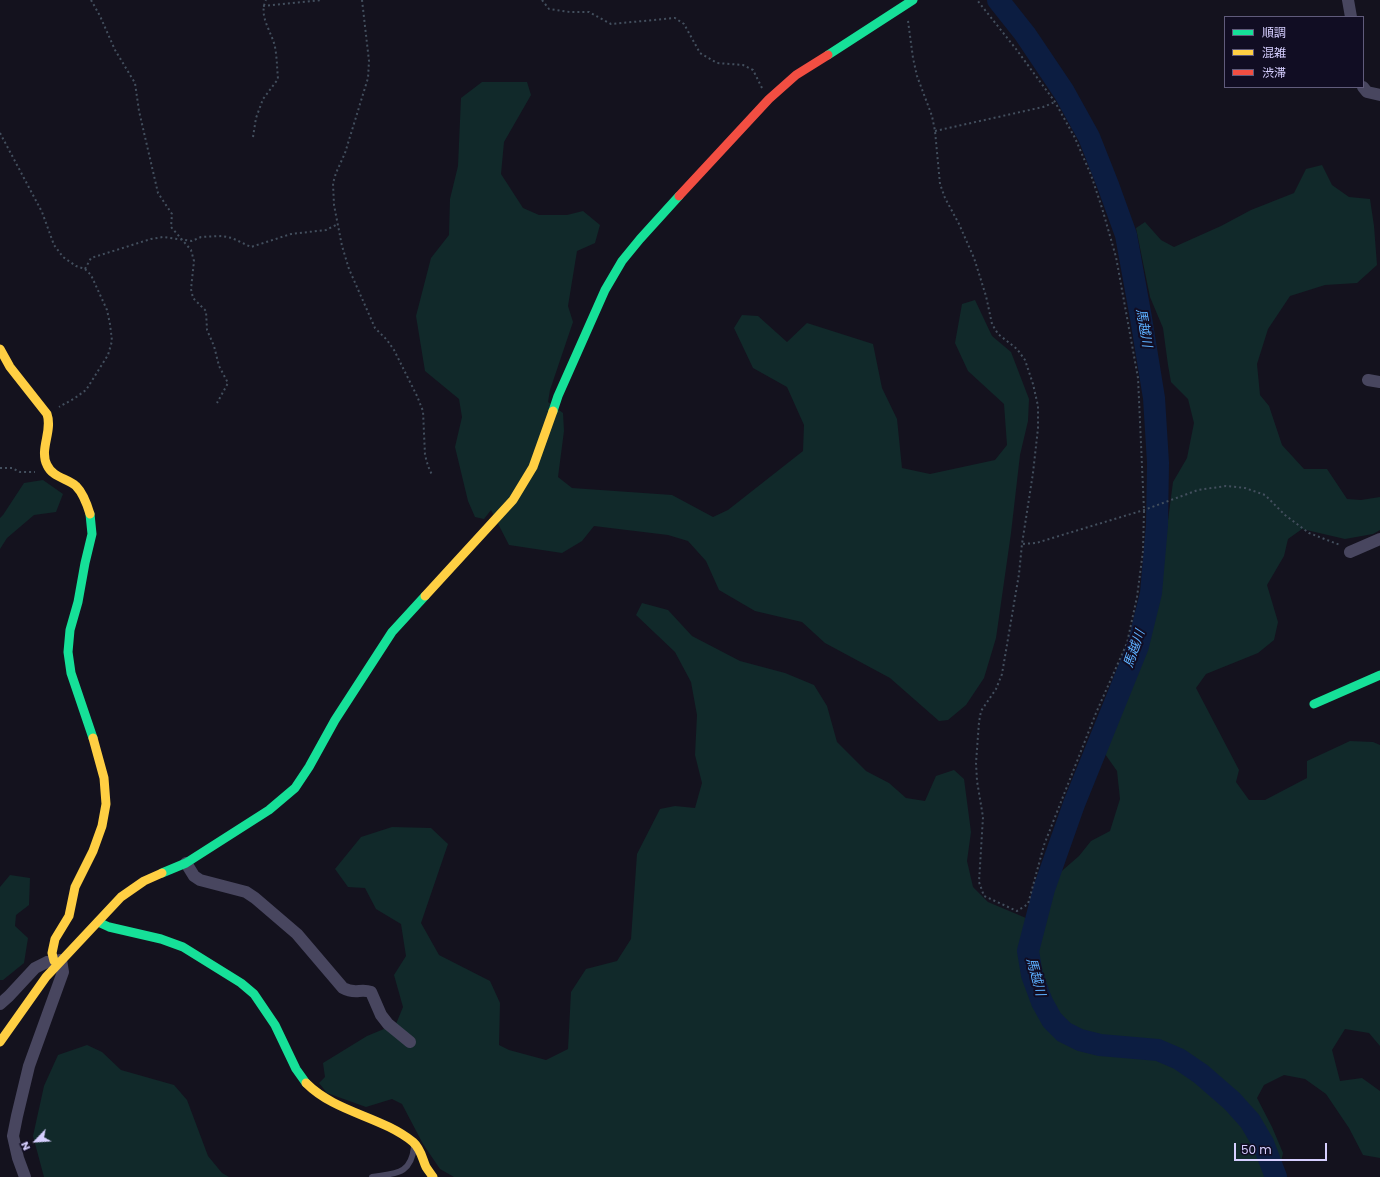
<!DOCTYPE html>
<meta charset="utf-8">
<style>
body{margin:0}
#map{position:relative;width:1380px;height:1177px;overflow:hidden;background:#14121e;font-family:Poppins,"Noto Sans JP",sans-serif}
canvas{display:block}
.legend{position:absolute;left:1224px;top:16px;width:140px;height:72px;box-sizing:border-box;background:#110d23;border:1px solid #605b7b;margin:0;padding:5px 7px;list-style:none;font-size:12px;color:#d6cfff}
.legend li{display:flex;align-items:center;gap:8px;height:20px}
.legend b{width:20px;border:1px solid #605b7b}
.north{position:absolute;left:16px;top:1121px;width:40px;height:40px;-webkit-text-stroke:3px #110d23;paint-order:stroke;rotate:245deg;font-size:11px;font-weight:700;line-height:16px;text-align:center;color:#d6cfff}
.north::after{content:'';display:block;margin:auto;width:14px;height:18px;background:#d6cfff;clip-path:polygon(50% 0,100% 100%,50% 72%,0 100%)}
.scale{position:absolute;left:1234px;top:1143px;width:93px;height:18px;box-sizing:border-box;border:2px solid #d6cfff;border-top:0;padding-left:5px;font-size:12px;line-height:14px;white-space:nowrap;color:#d6cfff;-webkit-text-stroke:3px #110d23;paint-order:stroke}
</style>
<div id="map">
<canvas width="1380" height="1177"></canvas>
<ul class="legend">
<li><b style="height:5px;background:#16e098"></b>順調</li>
<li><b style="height:5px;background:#ffcf43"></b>混雑</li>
<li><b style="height:5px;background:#f24e42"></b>渋滞</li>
</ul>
<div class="north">N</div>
<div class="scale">50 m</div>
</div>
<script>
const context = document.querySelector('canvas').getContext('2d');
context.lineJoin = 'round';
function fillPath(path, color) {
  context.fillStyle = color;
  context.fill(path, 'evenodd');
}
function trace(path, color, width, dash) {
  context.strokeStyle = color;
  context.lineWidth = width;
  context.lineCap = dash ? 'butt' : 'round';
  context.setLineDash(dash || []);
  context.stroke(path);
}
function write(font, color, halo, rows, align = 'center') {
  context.font = font + ' Poppins,"Noto Sans JP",sans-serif';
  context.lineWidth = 4;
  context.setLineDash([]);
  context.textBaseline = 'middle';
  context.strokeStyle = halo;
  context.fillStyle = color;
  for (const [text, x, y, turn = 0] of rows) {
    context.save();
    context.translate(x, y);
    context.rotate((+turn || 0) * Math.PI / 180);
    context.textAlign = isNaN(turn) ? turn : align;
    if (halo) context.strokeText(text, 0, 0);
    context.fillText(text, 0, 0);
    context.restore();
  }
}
const green = new Path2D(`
 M482 82H527L531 95 504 142 501 174 523 208 539 215H567L583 211 600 225 595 243 577 251 568 306 573 322 550 390 548 402 563 413 564 431 558 477 572 488 672 495 713 517 728 510 803 451 804 425 787 387 753 368 734 328 742 315 758 316 787 342 807 323 873 344 882 388 897 419 902 468 930 474 995 460 1007 445 1004 404 968 371 955 343 962 304 975 300 992 336 1011 352 1029 399 1028 421 1020 455 1011 533 996 638 984 678 966 705 948 720 939 721 890 678 825 643 802 622 755 611 719 590 706 561 688 541 668 535 594 526 582 541 562 553 509 545 491 510 484 519 475 517 468 501 455 447 462 417 459 399 425 371 416 316 431 258 449 235 450 199 458 166 461 98Z
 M1322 165 1332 185 1349 197 1370 199 1374 226 1377 265 1357 283 1325 285 1290 296 1268 329 1257 364 1260 395 1269 406 1282 445 1304 469H1327L1347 499 1361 500 1380 497V530L1373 534 1345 539 1302 529 1288 539 1284 556 1267 585 1278 622 1274 640 1258 653 1206 674 1196 688 1239 770 1236 782 1249 800H1265L1307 778V761L1350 741 1373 742 1380 745V1046L1369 1033 1345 1029 1332 1050 1340 1081 1362 1078 1380 1091V1158L1363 1155 1349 1128 1326 1094 1305 1079 1284 1075 1264 1085 1257 1098 1272 1127 1283 1153 1281 1162 1266 1177H454L440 1169 423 1144 402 1104 392 1099 366 1107 327 1093 319 1083 325 1077 323 1063 367 1036 396 1024 403 1007 394 975 406 956 401 924 376 909 365 888 348 887 335 869 361 837 392 827 431 828 448 844 421 923 439 955 490 981 500 1003 499 1045 509 1050 546 1060 568 1049 571 992 586 969 617 961 631 939 637 854 660 809 675 806 695 808 702 783 695 755 697 715 691 682 675 652 636 615 642 603 668 610 692 636 740 661 785 673 814 685 827 706 837 742 866 771 889 783 906 798 925 801 936 776 954 770 964 779 971 832 967 861 973 887 988 902 1033 921 1043 910 1056 876 1079 856 1091 841 1110 831 1120 799 1117 771 1105 754 1111 726 1139 664 1153 625 1159 589 1173 482 1187 458 1194 423 1188 399 1171 382 1168 365 1163 328 1150 297 1136 228 1145 222 1161 240 1174 247 1221 226 1251 210 1294 193 1306 169Z
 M43 480 63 494 56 512 34 515 7 538 0 549V518L3 515 24 483Z
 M10 875 30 878 29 905 16 915 15 926 28 938 24 963 3 980H0V887Z
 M87 1045 102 1052 121 1070 174 1085 187 1100 208 1156 222 1173 229 1177H44L33 1136 44 1086 58 1055Z`);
const river = new Path2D(`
 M998 0 1025 34 1064 92 1089 137 1108 185 1126 235 1141 318 1154 398 1158 463 1157 525 1151 593 1138 646 1074 804 1044 889 1028 951 1032 975 1042 1002 1052 1020 1064 1032 1080 1040 1100 1045 1158 1050 1179 1059 1201 1074 1232 1101 1250 1121 1263 1143 1276 1177`);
const path = new Path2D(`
 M91 0 100 16 115 50 135 83 139 111 158 193 172 214 171 227 191 250 194 261 191 289 193 298 206 311 207 330 214 346 219 366 228 383 217 403
 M362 0 369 61 368 78 345 153 336 173 333 183 334 205 342 246 349 269 375 328 387 340 394 350 417 396 423 411 425 455 428 466 432 475
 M542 0 549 9 570 12H589L611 24 675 18 684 24 700 53 717 63 743 65 753 70 762 88
 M263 6 322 0
 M908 21 913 58 917 76 932 116 935 131 940 184 945 198 959 224 974 258 986 296 992 324 998 334 1017 349 1025 360 1033 384 1038 406V428L1033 473 1022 544 1019 574 1002 674 996 689 981 711 979 722 976 763 977 781 983 817 979 882 984 896 1017 911 1028 904 1044 845 1096 713 1127 643 1137 597 1143 551 1144 510 1138 378 1116 257 1102 208 1091 175 1075 138 1055 102 1016 49 977 0
 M935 131 1043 107 1055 102
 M0 133 42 212 54 245 63 257 76 266 85 269 91 275 107 310 110 324 112 341 108 355 86 390 75 398 59 407
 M253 137 256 118 263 99 278 79C277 68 277 58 275 47 272 32 258 16 266 0
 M85 269 91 258 151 239 163 237 192 241 201 237 222 236 232 238 251 247 291 234 326 230 338 224
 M0 468H12L20 472H35
 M1023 544 1036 543 1144 510 1198 490 1226 486 1245 488 1265 495 1285 515 1309 533 1340 545`);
const lane = new Path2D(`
 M372 1177C395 1173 411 1175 414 1147`);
const street = new Path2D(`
 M1348 0 1351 17
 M1363 87 1367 92 1380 95
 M1368 380 1380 382
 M1350 552 1380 539
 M186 863 194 876 200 880 246 892 255 898 297 934 343 988C356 995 360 988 371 992L381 1015 388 1024 410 1042
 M0 1004 9 996 35 968 47 962 61 960 63 972 29 1066 17 1116 13 1136 18 1158 25 1177`);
const fast = new Path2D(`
 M828 55 913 0
 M553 411 558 396 605 290 622 261 640 239 679 196
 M90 514 92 534 85 563 78 602 70 630 68 652 71 673 93 738
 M1314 704 1380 675
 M162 873 186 863 269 810 295 788 309 767 335 720 392 632 425 596
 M98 922 109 927 161 939 183 947 241 983 254 994 275 1025 296 1069 306 1083`);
const slow = new Path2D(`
 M0 349 10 367 47 414C53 431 39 449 47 465 53 478 67 478 76 486 83 493 87 504 90 514
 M425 596 513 500 533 467 553 411
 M54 961 52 953 55 939 69 916 75 887 93 851 102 826 106 804 104 778 93 738
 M0 1042 46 977 121 897 144 881 162 873
 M306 1083C336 1113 381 1116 413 1142 421 1149 422 1158 426 1167 428 1170 431 1174 433 1177`);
const jam = new Path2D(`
 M679 196 769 99 796 75 828 55`);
const waterNames = [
 ["馬越川",1143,328,80],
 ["馬越川",1135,649,-71],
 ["馬越川",1035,977,75]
];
fillPath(green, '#11292a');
trace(river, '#0c1d41', 22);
trace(path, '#434f5e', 2, [2, 3]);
trace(lane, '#48465f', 6);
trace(street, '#48465f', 12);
trace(fast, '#16e098', 9);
trace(slow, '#ffcf43', 9);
trace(jam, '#f24e42', 9);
write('italic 13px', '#5db0ff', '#110d23', waterNames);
</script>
